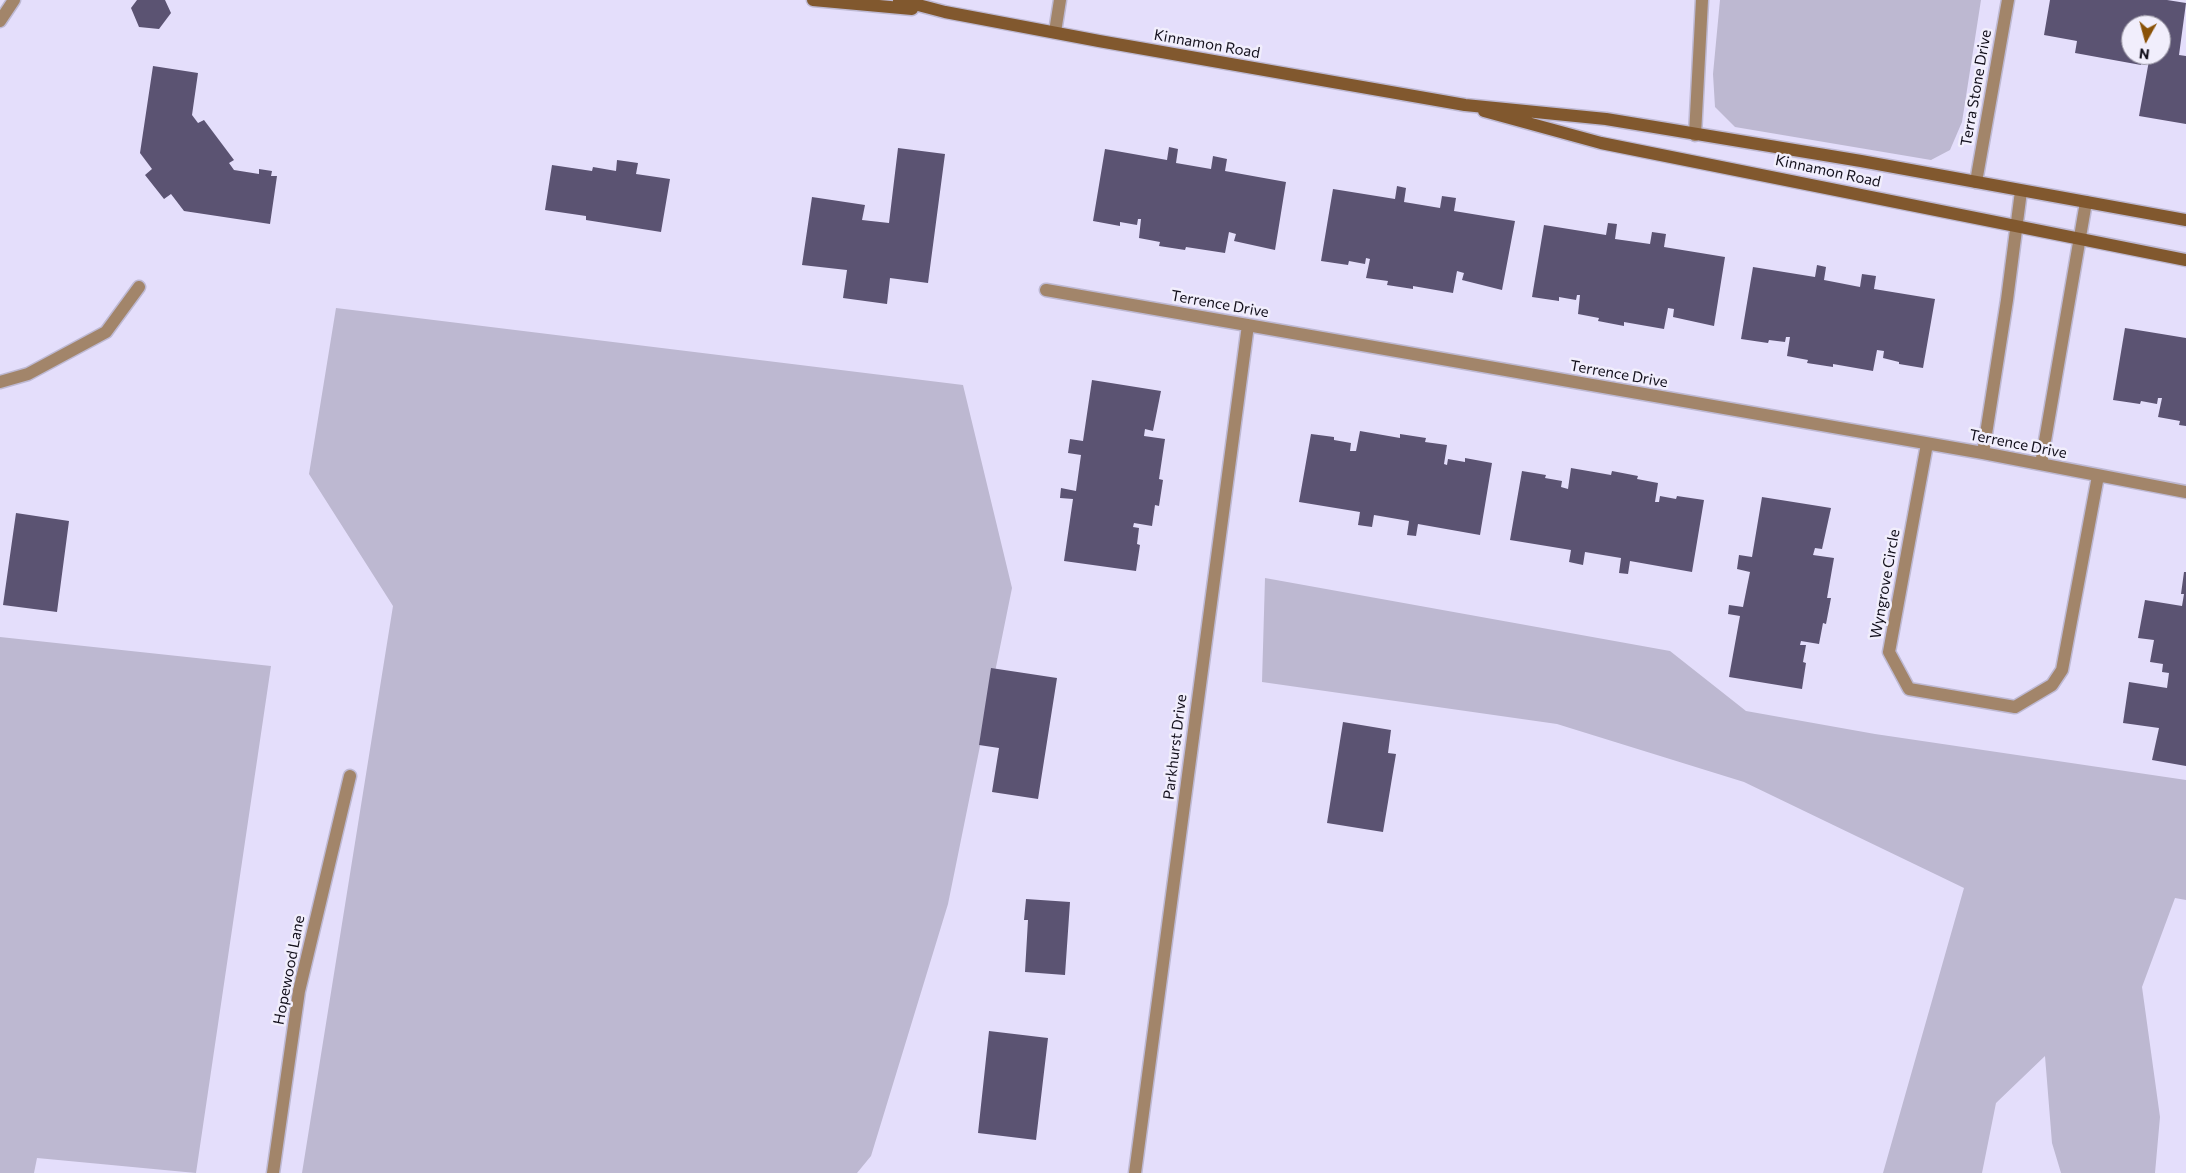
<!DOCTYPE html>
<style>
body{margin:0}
#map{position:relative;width:2186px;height:1173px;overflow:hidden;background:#e4defb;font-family:Commissioner,sans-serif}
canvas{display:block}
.north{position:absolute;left:2121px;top:15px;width:50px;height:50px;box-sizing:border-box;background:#f1eefc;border:1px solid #9895a2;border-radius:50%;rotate:187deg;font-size:14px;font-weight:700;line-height:20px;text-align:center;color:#13101c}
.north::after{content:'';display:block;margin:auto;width:18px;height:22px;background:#8a5207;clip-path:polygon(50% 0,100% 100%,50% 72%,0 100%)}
</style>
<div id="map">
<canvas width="2186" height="1173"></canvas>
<div class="north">N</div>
</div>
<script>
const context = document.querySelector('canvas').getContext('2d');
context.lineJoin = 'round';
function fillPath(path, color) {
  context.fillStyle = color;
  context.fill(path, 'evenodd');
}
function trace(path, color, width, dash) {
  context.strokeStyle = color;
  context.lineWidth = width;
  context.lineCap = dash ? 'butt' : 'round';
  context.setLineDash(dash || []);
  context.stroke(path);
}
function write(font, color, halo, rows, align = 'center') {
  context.font = font + ' Commissioner,sans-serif';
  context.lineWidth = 5;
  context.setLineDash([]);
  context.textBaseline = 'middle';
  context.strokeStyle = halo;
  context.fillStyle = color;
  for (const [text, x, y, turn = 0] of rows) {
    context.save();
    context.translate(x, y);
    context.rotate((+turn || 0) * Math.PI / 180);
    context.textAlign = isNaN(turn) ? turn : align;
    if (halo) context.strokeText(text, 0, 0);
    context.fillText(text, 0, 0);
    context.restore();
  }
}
const green = new Path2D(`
 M1720 0H1981L1962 122 1950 150 1931 160 1735 127 1715 107 1713 74Z
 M336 308 963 385 1012 588 948 904 871 1156 857 1173H302L393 606 309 474Z
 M1265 578 1670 651 1746 711 1875 734 2186 780V900L2175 898 2142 987 2160 1117 2155 1173H2061L2052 1143 2045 1056 1996 1103 1982 1173H1883L1964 888 1744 782 1557 724 1262 682Z
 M0 637 271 666 196 1173 37 1158 34 1173H0Z`);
const building = new Path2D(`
 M137 0H165L171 13 159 29 139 27 131 8Z
 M2050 0H2167L2186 3 2179 55 2186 56V124L2139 116 2150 55H2161V25H2131V55H2143L2141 65 2075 53 2077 41 2044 35Z
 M153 66 198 73 192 115 198 123 204 120 234 160 229 163 234 170 259 174V169L272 171 271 176H277L270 224 184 211 171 194 164 199 145 175 152 169 140 153Z
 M1169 147 1178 149 1176 163 1211 169 1213 156 1227 159 1225 171 1286 182 1275 250 1234 241 1236 234 1229 232 1225 253 1186 247 1185 250 1159 246 1160 242 1139 238 1141 219H1138L1137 225 1120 222V226L1093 221 1105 149 1167 160Z
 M898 148 945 154 928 283 890 278 887 304 843 298 847 270 802 265 812 197 865 205 862 220 889 223Z
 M617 160 638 163 636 174 670 179 661 232 586 220V216L545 210 552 165 592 171 593 167 616 171Z
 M1397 186 1406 188 1404 202 1440 208 1442 196 1456 198 1454 211 1515 221 1502 290 1462 280 1464 273 1457 271 1453 293 1413 286V289L1387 285 1388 281 1366 278 1370 259 1366 258 1365 264 1349 261 1348 265 1321 261 1333 189 1395 199Z
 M1608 223 1617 224 1615 239 1650 244 1652 232 1666 234 1664 247 1725 257 1714 326 1673 317 1674 309 1668 308 1664 329 1624 322V326L1598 321 1599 318 1578 314 1580 295H1577L1576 300 1559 297V301L1532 297 1544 225 1606 235Z
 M1817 265 1826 267 1824 280 1860 287 1862 274 1876 276 1874 289 1935 299 1923 368 1899 364V362L1883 358 1884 351 1877 350 1873 371 1833 364V367L1807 363 1808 360 1787 356 1790 337H1786L1785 342 1769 340 1768 343 1741 339 1753 267 1815 277Z
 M2125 328 2186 338V426L2179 425 2180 421 2158 417 2162 398H2158L2157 404 2141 401 2140 404 2113 400Z
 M1092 380 1161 391 1153 431 1145 429 1144 436 1165 439 1159 479 1163 480 1159 506 1155 505 1152 526 1134 523 1133 527 1139 528 1137 544 1140 545 1136 571 1064 561 1073 499 1060 498 1061 488 1076 491 1081 455 1068 453 1070 439 1083 441Z
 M1360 431 1400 438V434L1426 438 1425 442 1447 445 1444 464 1447 465 1448 459 1465 462V458L1492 463 1480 535 1418 524 1416 536 1407 535 1409 521 1374 515 1372 527 1358 525 1360 512 1299 502 1311 434 1334 437V440L1351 443 1350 451H1356Z
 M1571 468 1611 475 1612 471 1638 476 1637 479 1658 483 1655 502H1659L1660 496 1676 499 1677 496 1704 500 1692 572 1630 561 1628 574 1619 573 1621 558 1585 552 1583 565 1569 562 1571 550 1510 540 1522 471 1546 475 1545 478 1562 481 1561 487 1568 489Z
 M1762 497 1831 508 1822 549 1815 548 1813 555 1834 558 1827 598H1831L1826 624 1823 623 1819 644 1801 641 1800 645H1806L1803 662 1806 663 1802 689 1729 677 1740 616 1728 614 1729 605 1743 607 1750 572 1737 569 1739 555 1752 557Z
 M16 513 69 521 57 612 3 605Z
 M2184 572H2186V766L2152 760 2159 728 2123 723 2129 682 2167 688 2169 673 2162 672 2163 664 2150 662 2154 640 2138 638 2145 600 2182 606 2184 594H2181Z
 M991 668 1057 678 1038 799 992 792 999 748 979 745Z
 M1343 722 1391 730 1388 753 1396 754 1383 832 1327 823Z
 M1026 899 1070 902 1065 975 1025 972 1028 920H1024Z
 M989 1031 1048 1038 1036 1140 978 1133Z`);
const lane = new Path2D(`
 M1055 32 1060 0
 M1695 135 1702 0`);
const street = new Path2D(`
 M0 21 14 0
 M1976 182 2008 0
 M1046 290 1983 453 2186 492
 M0 382 28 374 106 332 139 287
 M1927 444 1889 652 1909 689 2015 707 2052 685 2062 670 2098 476
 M1983 453 2007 300 2021 191
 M2041 464 2086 202
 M273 1173 299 991 350 776
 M1135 1173C1175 891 1210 608 1248 325`);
const secondary = new Path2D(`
 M813 0 912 9
 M899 0 945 12 1099 41 1465 105 1606 119 1861 161 2186 220
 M1484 111 1601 143 2186 260`);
const streetNames = [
 ["Kinnamon Road",1207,44,10],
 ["Terra Stone Drive",1976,88,-80],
 ["Kinnamon Road",1828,171,12],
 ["Terrence Drive",1220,304,10],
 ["Terrence Drive",1619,374,10],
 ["Terrence Drive",2018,444,11],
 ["Wyngrove Circle",1885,584,-80],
 ["Parkhurst Drive",1175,747,-83],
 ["Hopewood Lane",289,970,-79]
];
fillPath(green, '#bdb8d1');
fillPath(building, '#5b5372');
trace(lane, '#beb9d3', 15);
trace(street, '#beb9d3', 15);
trace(secondary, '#beb9d3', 15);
trace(lane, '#a2856a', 12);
trace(street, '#a2856a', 12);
trace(secondary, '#81582e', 12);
write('15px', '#13101c', '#f1eefc', streetNames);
</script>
